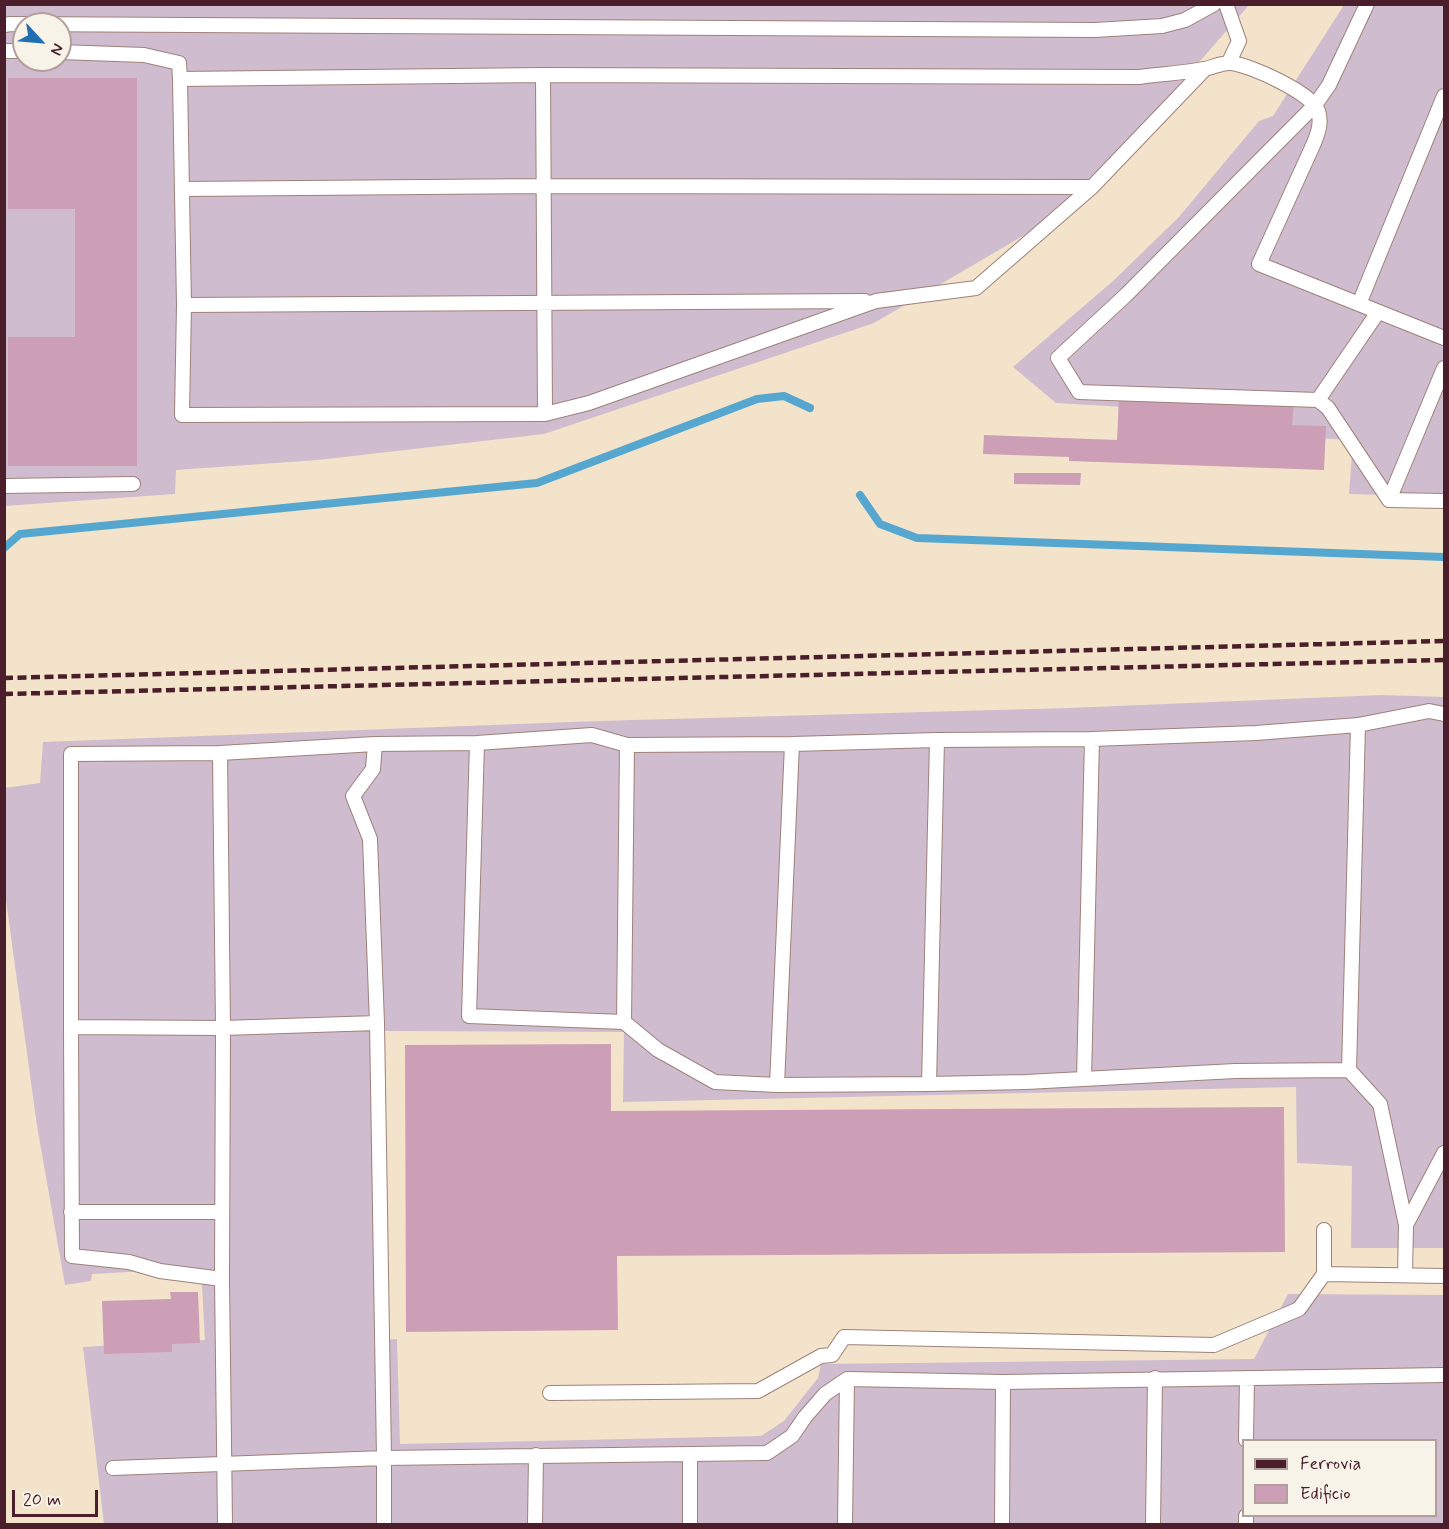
<!DOCTYPE html>
<style>
body{margin:0}
#map{position:relative;width:1449px;height:1529px;overflow:hidden;background:#f3e3ca;font-family:Mynerve,sans-serif}
canvas{display:block}
.frame{position:absolute;inset:0;border:6px solid #4a1f2b;pointer-events:none}
.legend{position:absolute;left:1242px;top:1439px;width:195px;height:78px;box-sizing:border-box;background:#f7f3e8;border:2px solid #b29e9c;margin:0;padding:8px 10px;list-style:none;font-size:18px;color:#4a1f2b}
.legend li{display:flex;align-items:center;gap:12px;height:30px}
.legend b{width:30px;border:2px solid #b29e9c}
.north{position:absolute;left:12px;top:12px;width:60px;height:60px;box-sizing:border-box;background:#f7f3e8;border:2px solid #b29e9c;border-radius:50%;rotate:116deg;font-size:16px;font-weight:700;line-height:24px;text-align:center;color:#4a1f2b}
.north::after{content:'';display:block;margin:auto;width:21px;height:27px;background:#1f6fb2;clip-path:polygon(50% 0,100% 100%,50% 72%,0 100%)}
.scale{position:absolute;left:12px;top:1490px;width:86px;height:27px;box-sizing:border-box;border:3px solid #4a1f2b;border-top:0;padding-left:8px;font-size:18px;line-height:21px;white-space:nowrap;color:#4a1f2b;-webkit-text-stroke:4px #f7f3e8;paint-order:stroke}
</style>
<div id="map">
<canvas width="1449" height="1529"></canvas>
<div class="frame"></div>
<ul class="legend">
<li><b style="height:8px;background:#4a1f2b"></b>Ferrovia</li>
<li><b style="height:16px;background:#cc9fb7"></b>Edificio</li>
</ul>
<div class="north">N</div>
<div class="scale">20 m</div>
</div>
<script>
const context = document.querySelector('canvas').getContext('2d');
context.lineJoin = 'round';
function fillPath(path, color) {
  context.fillStyle = color;
  context.fill(path, 'evenodd');
}
function trace(path, color, width, dash) {
  context.strokeStyle = color;
  context.lineWidth = width;
  context.lineCap = dash ? 'butt' : 'round';
  context.setLineDash(dash || []);
  context.stroke(path);
}
const industrial = new Path2D(`
 M5 5H1249L1173 92 1052 219 874 323 544 434 318 460 176 470 175 494 5 506ZM24 24H60V60H24Z
 M1344 5H1444V497L1349 494 1353 440 1292 437 1291 417 1056 403 1013 367 1113 281 1178 218 1259 121 1273 116Z
 M1382 695 1444 697V1248H1351L1352 1166 1297 1163 1296 1087 623 1102 624 1032 381 1031 384 1340 397 1339 400 1444 761 1436 784 1421 818 1378 821 1364 1254 1359 1288 1294 1444 1295V1524H104L83 1347 205 1340 201 1268 92 1274 91 1281 65 1285 37 1126 5 893 4 788 40 783 43 742 598 721 1069 708ZM1244 1440H1436V1516H1244Z`);
const stream = new Path2D(`
 M860 495 880 524 917 538 1444 557
 M4 548 20 534 537 483 757 399 784 396 810 408`);
const building = new Path2D(`
 M8 78H137V466H8V337H75V209H8Z
 M1119 397 1294 403 1292 425 1326 426 1324 470 1069 461V457L983 454 984 435 1117 440Z
 M1014 473H1081L1080 485 1014 484Z
 M611 1044V1111L1284 1107 1285 1252 617 1256 618 1330 406 1332 405 1045Z
 M170 1292H198L200 1343 172 1344V1352L104 1354 102 1301 171 1299Z`);
const lane = new Path2D(`
 M1226 4 1239 41 1229 62
 M1367 4 1329 85 1315 105 1126 295 1058 358 1079 392 1318 400 1328 408 1389 500
 M4 25 11 24 1095 30 1162 26 1185 20 1214 4
 M4 51H24
 M60 52 144 55 179 63 180 79
 M1205 69 1092 187 976 288 876 301 589 403 545 414 182 415 184 305 180 79 543 75 1139 77C1161 74 1183 73 1204 69 1212 68 1222 62 1231 63 1250 65 1312 93 1318 111 1322 122 1318 133 1314 143L1259 264 1444 338
 M543 75 545 414
 M182 189 544 186 1092 187
 M1359 304 1444 96
 M184 305 865 301
 M1318 400 1378 312
 M4 486 133 484
 M1389 500 1444 368
 M1389 500 1444 501
 M1358 725 1429 711 1444 714
 M1092 739 1256 733 1358 725 1349 1070 1380 1104 1406 1225 1444 1153
 M937 740 1092 739 1084 1079
 M477 743 469 1016 624 1022
 M375 744 477 743 592 735 627 745 624 1022 658 1050 715 1082 777 1085 929 1084 1026 1082 1235 1071 1349 1070
 M375 744 373 769 353 796 370 839 377 1023 223 1028 71 1027V754L220 753Z
 M792 744 937 740 929 1084
 M627 745 792 744 777 1085
 M220 753 223 1028 222 1279 225 1524
 M377 1023 384 1458V1524
 M71 1027 72 1256 129 1262 160 1271 222 1279
 M71 1212H222
 M1324 1274 1444 1276
 M1405 1275 1406 1225
 M550 1393 758 1391 821 1356 832 1355 844 1337 1214 1345 1299 1309 1324 1274V1230
 M1246 1440 1247 1378
 M113 1468 384 1458 767 1453 792 1436 805 1417 825 1394 847 1379 1003 1382 1444 1375
 M535 1524 536 1455
 M690 1524V1454
 M845 1524 847 1379
 M1002 1524 1003 1382
 M1153 1524 1155 1378
 M1246 1524V1516`);
const rail = new Path2D(`
 M4 678 1444 641
 M4 694 1444 660`);
fillPath(industrial, '#cfbdcf');
trace(stream, '#55a7d0', 8);
fillPath(building, '#cc9fb7');
trace(lane, '#9e817a', 16);
trace(lane, '#fff', 14);
trace(rail, '#4a1f2b', 4.5, [9, 4.5]);
</script>
